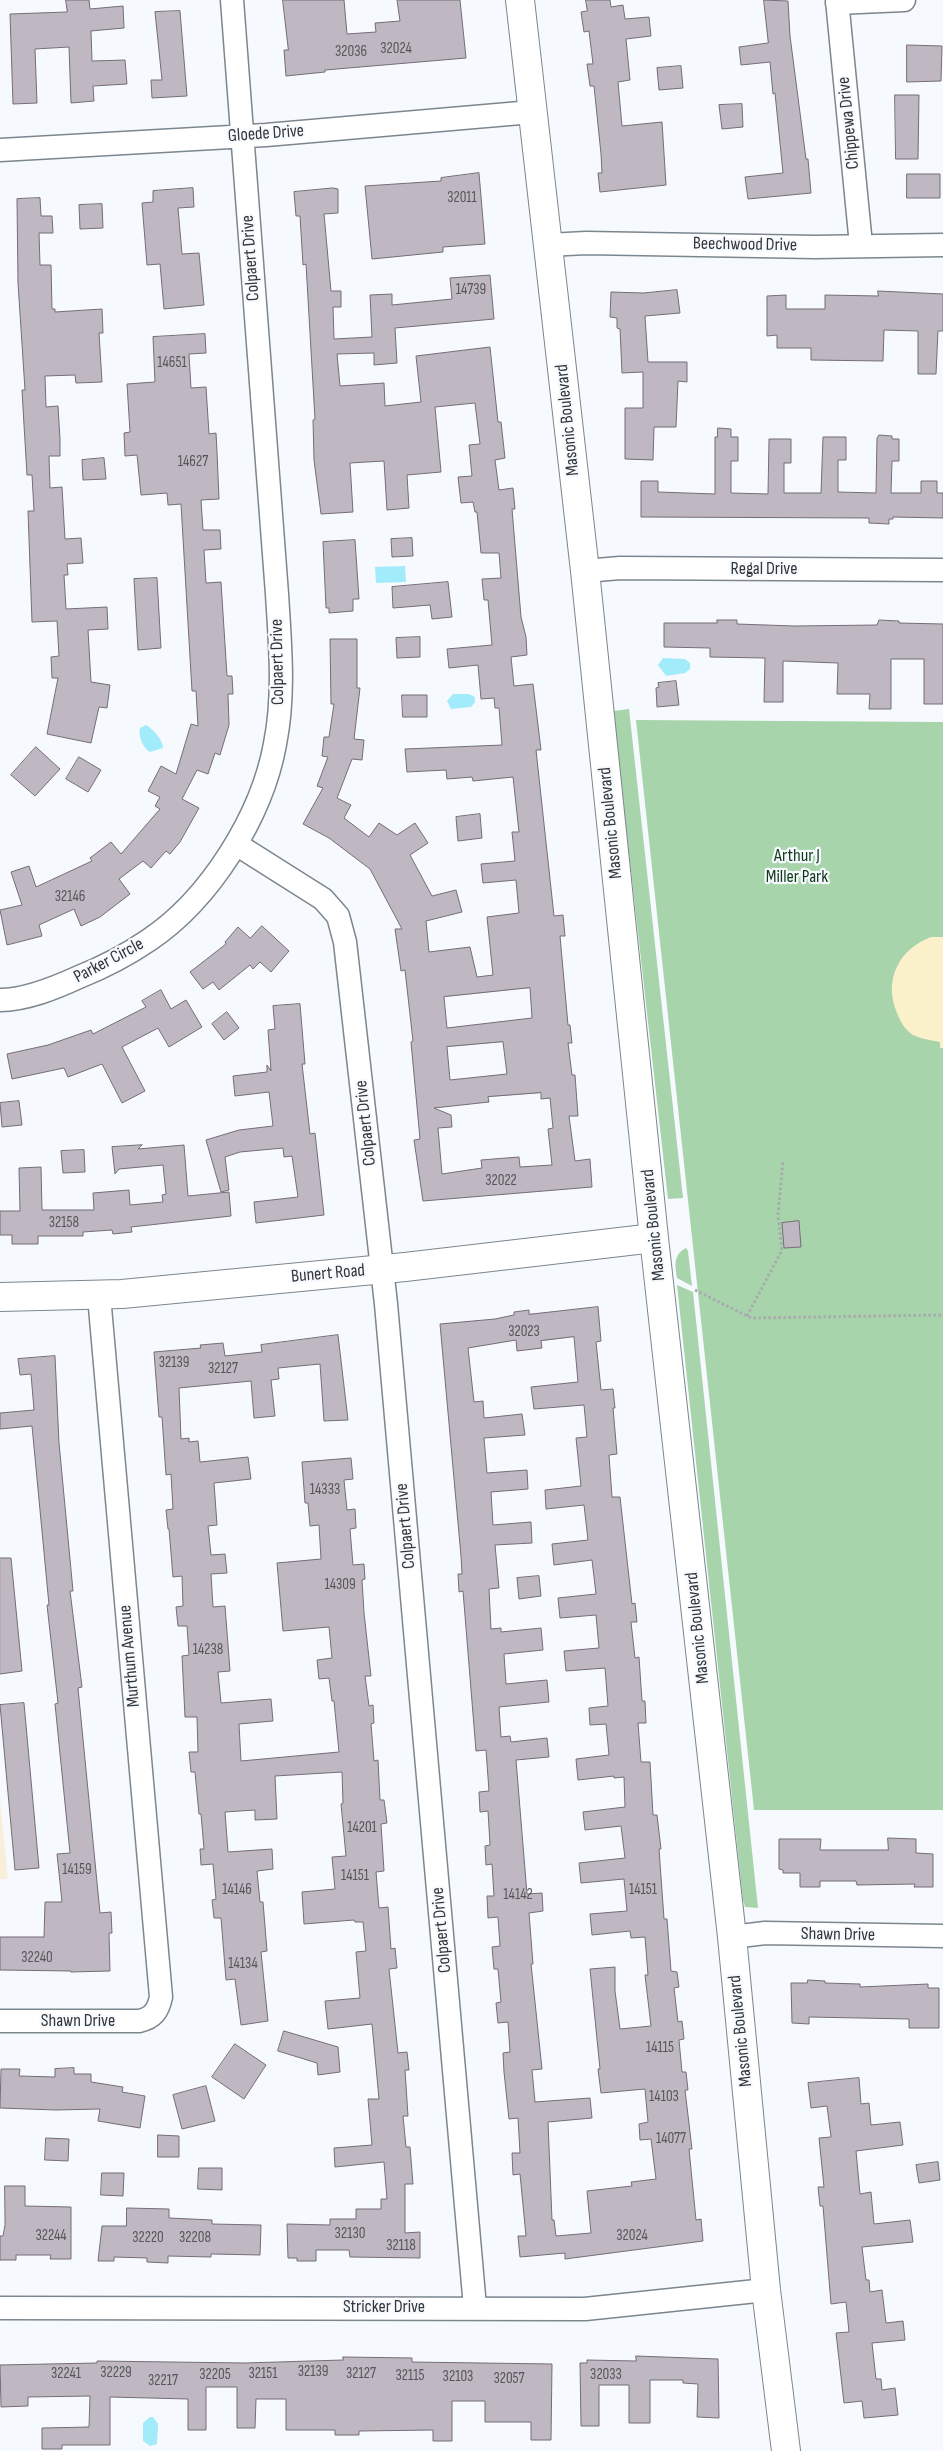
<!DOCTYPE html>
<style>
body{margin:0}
canvas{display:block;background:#f6fafe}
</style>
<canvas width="943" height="2451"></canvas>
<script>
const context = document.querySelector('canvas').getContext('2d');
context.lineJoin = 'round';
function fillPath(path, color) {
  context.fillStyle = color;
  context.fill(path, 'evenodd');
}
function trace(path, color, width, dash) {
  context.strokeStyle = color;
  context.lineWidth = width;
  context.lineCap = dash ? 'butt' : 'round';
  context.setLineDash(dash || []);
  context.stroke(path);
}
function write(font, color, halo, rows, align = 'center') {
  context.font = font + ' "Sofia Sans Condensed",sans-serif';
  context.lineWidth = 4.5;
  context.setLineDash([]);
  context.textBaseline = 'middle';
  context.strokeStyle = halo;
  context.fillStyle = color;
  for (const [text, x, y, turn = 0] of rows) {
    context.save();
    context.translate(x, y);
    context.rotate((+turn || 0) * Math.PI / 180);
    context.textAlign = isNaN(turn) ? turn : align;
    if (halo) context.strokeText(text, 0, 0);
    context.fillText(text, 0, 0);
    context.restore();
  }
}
const education = new Path2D(`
 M0 1800 8 1879H0Z`);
const green = new Path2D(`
 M629 709 683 1198 668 1199 613 711Z
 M636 720 943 722V1810H754Z
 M686 1248 688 1251 692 1286 677 1278C675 1265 673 1255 686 1248Z
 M677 1285 693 1292 758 1908 745 1907 743 1900Z`);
const sand = new Path2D(`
 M931 937H943V1048H940V1042C931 1040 921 1039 913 1035 905 1030 900 1021 897 1013 883 980 899 949 931 937Z`);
const water = new Path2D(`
 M405 566 406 582 376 583 375 567Z
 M663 658 685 659 690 663V669L685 673 666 676 658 665Z
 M453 694H469L475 697V702L471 707 451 709 447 701Z
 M146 725C153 729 163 740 163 748L150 752C143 748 138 736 140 728Z
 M150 2417H153L158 2424 157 2444 150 2446 143 2441V2423Z`);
const building = new Path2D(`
 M66 0H89L90 9 123 6 124 28 91 31 92 61 125 60 127 84 93 86 94 101 71 103 69 47 35 49 37 103 13 104 10 14 67 12Z
 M283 0H344L347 34 376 32 375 23 400 21 397 0H460L466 58 325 70V72L286 76 284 50H288Z
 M586 0H610L611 7 623 5 625 19 649 17 651 36 626 39 630 80 618 82 622 126 662 122 666 185 600 192 598 173H602L601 154 594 86H590L587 64H593L589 31 584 32 581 12 587 11Z
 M764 0 788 1 790 36 806 159H808L811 193 748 199 745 177 783 173 775 93 773 94 770 62 741 65 739 47 768 43Z
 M180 11 187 96 152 98 151 80H162L155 12Z
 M907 45 942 46 941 81 907 82Z
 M681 66 683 88 659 90 657 68Z
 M895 95H919L918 159H896Z
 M742 104 743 127 722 129 719 105Z
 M479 173 485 244 443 247V252L372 259 365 186 441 181V178Z
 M907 174H940V198H907Z
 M193 188 194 207 178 208 182 254 199 253 204 305 164 309 160 264 147 265 142 203 153 202V191Z
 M333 188 338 189V213L324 214 331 291H341V307H333L334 339 372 337 370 295 392 294V305L452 299 450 278 490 275 494 319 395 328 397 363 374 365V353L337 354 340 386 384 383 385 406 421 402 416 356 490 347 498 422H501L505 458 495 460 499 490 513 488 515 509H512L521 617 526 637 527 655 511 657 514 686 533 684 541 750H536L554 916 563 915 565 936H560L568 1025H570L572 1043H568L572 1075H575L578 1116H569L575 1161 590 1159 592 1187 423 1201 414 1140 420 1139 411 1042 413 1041 405 970 401 971 395 929H402L370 869 329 838 303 824 323 788 317 786 328 757 322 756 324 737H329L334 704H331L330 639H357V688H360L354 739 364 740 362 760 352 759 337 798 351 805 344 818 369 837 379 823 397 835 415 823 428 843 410 855 432 896 456 890 462 912 426 921 429 952 470 947 477 977 493 975 487 917 519 913 516 880 483 883 481 864 515 861 512 832H519L513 777 473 781 472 777 447 779 446 770 407 772 405 749 502 745 499 708H495L494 698 481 699 478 665 449 668 447 649 492 645 488 600H484L482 579 501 578 499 553H481L477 512H475L473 502 461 503 458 477 472 476 469 445 480 444 475 403 435 407 441 472 407 475 409 508 387 510 384 461 350 463 353 512 321 514 314 460 313 420 315 419 306 264 303 265 300 216H296L294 192ZM530 988 532 1018 447 1028 444 997ZM503 1042 507 1074 450 1080 447 1047ZM541 1093V1099L550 1098 553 1128 548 1129 552 1165 520 1167 519 1157 481 1160 482 1168 442 1174 438 1128 452 1127 451 1115 434 1108 489 1102 488 1097Z
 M40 198 41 216H52L53 233H39L40 265H51L52 309H55V312L102 309 103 333H99L102 382 76 383 75 375 45 376 46 407 58 406 60 439V456H49L50 488 62 487 65 539 81 538 83 563 67 564 68 575H64L66 609 107 607 108 629 88 630 91 682 110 685 107 708 99 707 91 743 47 734 58 678H52L51 657 59 656 57 621 32 622 28 511H34L32 475H27L24 425 22 390H25L18 283 17 199Z
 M102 204 103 228 80 229 79 205Z
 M677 290 680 313 645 316 648 362H687V382L678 381 676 427H654L653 460 625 459V408H643V372L622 373 620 329 617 328V318L610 317 611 292 643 293Z
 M878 291 943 294V331H938L936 374H918V331L884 330 883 361 811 360V348H777V335L767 336V296L786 295V309H825V295L878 296Z
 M205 334 206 353 189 354 191 388 206 387 209 434 216 433 217 452 219 499 201 500 203 530H220L221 549 204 550 206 583 221 582 227 676H232L233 694H228L229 725 220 755 215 753 208 774 197 770 182 799 199 808 180 842 170 854 166 851 151 868 143 861 119 879 130 894 100 917 81 926 74 909 39 925 42 936 7 945 0 910 22 905 11 872 29 866 36 887 92 861 90 858 111 842 121 854 160 809 155 806 160 797 148 791 161 766 176 774 191 724 198 726 196 691H192L181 504 168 505 167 493 141 495 137 455 125 456 124 433 130 432 127 384 155 382 153 337Z
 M718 428 731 429V437H738V461H731V493L768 494 769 439H791V463H784V493H821L823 437H846V460H838V492L876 493 877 438 879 435 892 436V439H899V461H892L891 493H921V481H937V493H943V518L893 517V519H889V524L869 523V518L641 517V481H658V492L715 494V437H717Z
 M104 458 106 479 83 480 82 460Z
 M412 538 413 556 392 557 391 539Z
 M355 540 359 599H353V611L329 613V608H326L323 542Z
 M157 578 161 648 138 650 134 579Z
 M448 582 452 617 432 619 430 605 393 608 392 587Z
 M717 620H737V624L794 626 877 625 879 620 899 621V623L943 624V704H924V659H891V709H869L870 694H837L838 663 783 661V702H764L765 658 710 657V648L664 647V623H717Z
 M420 637V657L397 658 396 638Z
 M676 681 679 705 657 707 656 688 659 687 658 683Z
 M402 695H427V717H403Z
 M36 747 60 769 35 796 11 775Z
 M79 757 101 770 88 792 66 779Z
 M480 814 482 838 458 841 456 817Z
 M262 926 289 951 271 972 260 962 253 969 250 965 219 990 213 982 203 989 190 972 226 944 225 942 238 927 250 938Z
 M161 990 171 1009 186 1000 202 1027 169 1047 158 1028 122 1047 145 1091 122 1103 102 1064 68 1077 64 1068 12 1079 7 1054 48 1045 91 1030 93 1034 146 1007 142 1001Z
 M300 1004 305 1064H302L310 1134 315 1133 324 1215 256 1223 254 1202 298 1197 292 1156 284 1157 283 1148 240 1152 225 1157 229 1190 221 1192 206 1140 239 1130 273 1126 269 1092 235 1096 233 1076 267 1072V1065L271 1071 268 1030 275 1029 273 1006Z
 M227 1012 239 1028 224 1040 212 1024Z
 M19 1101 22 1125 2 1127 0 1103Z
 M142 1145 138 1149 184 1145 188 1196 229 1192 231 1216 131 1227 132 1232 113 1234 112 1230 83 1232V1236H38V1244H12V1235H0V1211H20L19 1168 41 1167 42 1210H94L93 1193 129 1190 130 1205 163 1202 162 1195 166 1194 163 1165 119 1169 115 1174 112 1147Z
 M84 1150 85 1172 63 1173 61 1151Z
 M799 1221 801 1247 784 1248 782 1223Z
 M598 1307 601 1341 596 1342 601 1390 613 1389 615 1408H613L617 1454 609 1455 612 1497H620L632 1604 635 1603 637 1622H631L635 1658 639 1657 642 1701H645L646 1723H638L641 1762H650L653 1815H657L661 1849H659L664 1919H667L671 1971 677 1972 679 1987 674 1988 678 2022 682 2021 684 2039 679 2040 682 2072H686L688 2090H685L692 2149H689L696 2220 701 2219 703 2241 565 2259V2253L520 2257 518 2236H526L520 2174 513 2175 512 2153H520L518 2118 509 2119 504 2072 503 2053 510 2052 508 2022 498 2023 496 2003 501 2002 498 1969H494L492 1947 500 1946 498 1917 488 1918 487 1896H494L492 1864 486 1865 485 1846 490 1845 488 1811 480 1812 479 1792 489 1791 486 1750 476 1751 463 1591 459 1592 458 1574H462L461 1556 440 1324 495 1319 514 1315V1312L529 1310V1314ZM574 1337 578 1382 531 1387 534 1409 584 1405 587 1437 576 1438 581 1486 545 1490 546 1509 584 1505 588 1540 552 1544 554 1565 592 1560 596 1594 558 1598 560 1618 596 1615 599 1648 564 1651 566 1671 605 1668 608 1706 589 1708 590 1725 606 1724 609 1755 576 1759 578 1780 614 1776V1778L624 1777 625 1807 583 1812 585 1830 621 1826 625 1858 579 1863 581 1883 624 1879 627 1911 590 1914 592 1935 630 1931 631 1938 645 1937 648 1975H645L651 2026 620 2029 615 1991V1967L590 1969 600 2069H598L601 2093 645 2089 648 2122 639 2124 640 2140 651 2139 656 2179 631 2182 632 2186 587 2191 591 2233 556 2236 554 2220H552L548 2122 592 2118 590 2098 535 2102 532 2070 542 2069 531 1964H533L529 1913 543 1911 542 1893 527 1894 516 1760 549 1757 547 1738 511 1742 510 1736 501 1737 499 1707 549 1702 547 1680 506 1684 504 1654 543 1650 541 1628 501 1632V1628L491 1629 489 1589 499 1588 495 1545 532 1543 531 1522 493 1525 491 1492 528 1489 527 1470 487 1473 484 1438 525 1435 522 1414 484 1418 483 1401 474 1402 468 1348 516 1340 517 1351 542 1348 541 1341Z
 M338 1335 348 1420 324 1421 320 1364 278 1368 279 1379 271 1380 275 1416 254 1418 251 1381 179 1388 181 1439 189 1438V1442L198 1441 200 1462 248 1457 251 1479 214 1483 217 1525 208 1526 211 1555 225 1554 227 1573 211 1574 213 1607 225 1606 230 1671 218 1672 221 1703 271 1699 273 1721 239 1724 241 1761 339 1752 334 1701H332L329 1678 319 1679 317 1660 332 1658 329 1627 283 1631 277 1563 321 1559 319 1525 310 1526 308 1503H305L302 1462 351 1458 353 1479 344 1480 347 1510 355 1509 356 1528 350 1529 353 1565 364 1564 365 1579 362 1580 364 1613 371 1676H365L369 1706 373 1705 374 1723 371 1724 374 1761 378 1760 380 1800H384L387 1823 381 1824 384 1871 376 1872 379 1908 388 1907 391 1949 395 1948 397 1968 389 1969 398 2053 407 2052 409 2070H405L408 2116H403L406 2147H410L413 2184H405V2233L420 2232V2258L350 2257 349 2250H316V2261H297V2258H288L287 2224 330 2225V2219H356V2209H381V2199H387L384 2162 335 2167 334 2148 372 2145 368 2099H379L372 2024 328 2029 325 2001 360 1998 356 1952 366 1951 363 1922H355L354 1920 304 1924 302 1892 335 1889 332 1857 346 1856 341 1804 343 1803 342 1772 275 1776 277 1819 255 1820V1810L225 1812 228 1852 272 1849 273 1869 257 1871 260 1902H263L267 1951 261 1952 268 2021 241 2025 235 1979 226 1980 221 1918H214L212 1900 216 1899 213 1864 201 1865 200 1849H204L201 1814H199L195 1772H191L189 1752H198L197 1717H185L182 1656 189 1655 187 1626H178L176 1607 183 1606 182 1576 173 1577 169 1529H168L166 1510 173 1509 171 1474 166 1475 162 1417H159L154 1352 201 1348 200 1345 223 1343 225 1356 262 1352 261 1345Z
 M55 1356 59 1443 73 1591H70L82 1687 78 1688 100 1913 111 1912 112 1933H109L110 1971 71 1972V1971L0 1970V1937H44L45 1902H62L57 1854 70 1853 55 1704 58 1703 47 1605H49L32 1426 0 1429V1413L34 1410 31 1374 20 1375 18 1359Z
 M0 1558H11L22 1671 0 1674Z
 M539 1576 541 1596 519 1599 517 1578Z
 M24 1703 39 1868 15 1870 0 1705Z
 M888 1838 916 1839V1853L933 1854V1887H914L915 1884 857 1885 856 1881H820V1887H800V1873H783V1870L779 1869V1839H821L820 1850H888Z
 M808 1980 825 1981V1983L860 1984V1987L928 1984V1988H939V2028H909V2019L809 2017V2024L792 2023 791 1983H807Z
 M284 2031 338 2047 340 2072 318 2075 317 2063 278 2051Z
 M235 2044 266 2065 244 2099 212 2077Z
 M74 2068V2074H91V2082L123 2087 122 2092 145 2096 140 2128 98 2121 100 2109 56 2110 0 2108 1 2069H20L19 2076 55 2077V2069Z
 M859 2078 861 2104 869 2103 871 2125 900 2122 903 2145 856 2151 860 2194 871 2192 874 2224 910 2220 913 2242 862 2247 866 2280H869L870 2292 882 2290 886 2323 903 2321 905 2340 872 2343 876 2379H881L882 2390 895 2388 898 2415 864 2418 862 2401 844 2403 836 2333 849 2332 846 2302 831 2304 823 2206H820L818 2187H824L819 2138 831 2137 827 2106 811 2108 808 2083Z
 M206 2086 215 2121 182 2129 173 2095Z
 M158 2135 179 2136V2157H158Z
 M46 2138 69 2139 68 2161 45 2160Z
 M938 2162 940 2180 919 2183 916 2165Z
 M199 2168H222V2190L198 2189Z
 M102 2173H124L123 2196 101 2195Z
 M5 2186H25V2206L71 2207V2259H50L51 2255H16V2260H0V2236H3L5 2225Z
 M127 2208 169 2209V2218L212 2220V2224L261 2225 260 2255 211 2254V2257L168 2256V2263L147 2262V2258L114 2257V2261H98L102 2226H126Z
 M636 2356 718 2359 719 2418 697 2417 698 2384 683 2383V2380H650V2423H629V2385H599V2426H581L580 2363H587V2360L636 2361Z
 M343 2357 412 2358V2362L552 2364 551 2440H531V2422H485V2401H452V2441H433V2430L359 2431V2435H335V2430H286V2399H256L255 2428H237V2387H206V2430H188V2399L110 2397V2445H62V2449H42V2428L89 2427 90 2396 28 2397V2406L1 2407 0 2365 97 2363V2361L245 2363 343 2360Z`);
const path = new Path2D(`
 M695 1290 751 1318 943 1315
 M747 1316 782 1250 778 1215 783 1160`);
const minor = new Path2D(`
 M837 0 861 245
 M837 3 904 0
 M0 150 266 135 532 112
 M548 245 586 243 815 247 943 245
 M585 571 620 568 943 570
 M236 844 323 899 338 916 345 942 386 1304 475 2307
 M0 1000C26 1000 55 988 79 977 104 967 127 955 149 940 210 899 262 816 275 744 285 694 280 644 277 594L232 0
 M732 1937 765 1933 943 1936
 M0 2021H139C153 2018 158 2011 161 1997L99 1296
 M0 2308 585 2309 766 2290`);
const tertiary = new Path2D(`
 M520 0 585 571 654 1238 732 1937 766 2290 786 2451
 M0 1297 122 1294 405 1267 654 1238`);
const numberNames = [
 ["32024",396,49],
 ["32036",351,52],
 ["32011",462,198],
 ["14739",471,290],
 ["14651",172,363],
 ["14627",193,462],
 ["32146",70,897],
 ["32022",501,1181],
 ["32158",64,1223],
 ["32023",524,1332],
 ["32139",174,1363],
 ["32127",223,1369],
 ["14333",325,1490],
 ["14309",340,1585],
 ["14238",208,1650],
 ["14201",362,1828],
 ["14159",77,1870],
 ["14151",355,1876],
 ["14146",237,1890],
 ["14151",643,1890],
 ["14142",518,1895],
 ["32240",37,1958],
 ["14134",243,1964],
 ["14115",660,2048],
 ["14103",664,2097],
 ["14077",671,2139],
 ["32130",350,2234],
 ["32244",51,2236],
 ["32024",632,2236],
 ["32220",148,2238],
 ["32208",195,2238],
 ["32118",401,2246],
 ["32139",313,2372],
 ["32229",116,2373],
 ["32241",66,2374],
 ["32151",263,2374],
 ["32127",361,2374],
 ["32205",215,2375],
 ["32033",606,2375],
 ["32115",410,2376],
 ["32103",458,2377],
 ["32057",509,2379],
 ["32217",163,2381]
];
const streetNames = [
 ["Chippewa Drive",849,123,-96],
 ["Gloede Drive",266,134,-4],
 ["Beechwood Drive",745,245,1],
 ["Colpaert Drive",251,258,-94],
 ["Masonic Boulevard",568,420,-96],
 ["Regal Drive",764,569],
 ["Colpaert Drive",278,662,-91],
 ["Masonic Boulevard",611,823,-96],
 ["Parker Circle",109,961,-28],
 ["Colpaert Drive",366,1123,-96],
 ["Masonic Boulevard",654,1225,-96],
 ["Bunert Road",328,1274,-5],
 ["Colpaert Drive",406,1526,-95],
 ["Masonic Boulevard",698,1628,-96],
 ["Murthum Avenue",130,1656,-95],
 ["Colpaert Drive",442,1930,-95],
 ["Shawn Drive",838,1935,1],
 ["Shawn Drive",78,2021],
 ["Masonic Boulevard",741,2031,-96],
 ["Stricker Drive",384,2307]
];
const parkNames = [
 ["Arthur J",797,856],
 ["Miller Park",797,877]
];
fillPath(education, '#f9eed9');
fillPath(green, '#a8d4ab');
fillPath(sand, '#faf0ca');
fillPath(water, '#a1ebfa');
fillPath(building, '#bfb7c1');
trace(building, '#756d76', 1);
trace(minor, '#7c868e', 25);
trace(tertiary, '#7c868e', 30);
trace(path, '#a7abae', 3, [2.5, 2.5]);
trace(minor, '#fff', 22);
trace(tertiary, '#fff', 28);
write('15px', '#55565b', null, numberNames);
write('18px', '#323639', '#f6fafe', streetNames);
write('18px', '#0f3917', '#f6fafe', parkNames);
</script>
